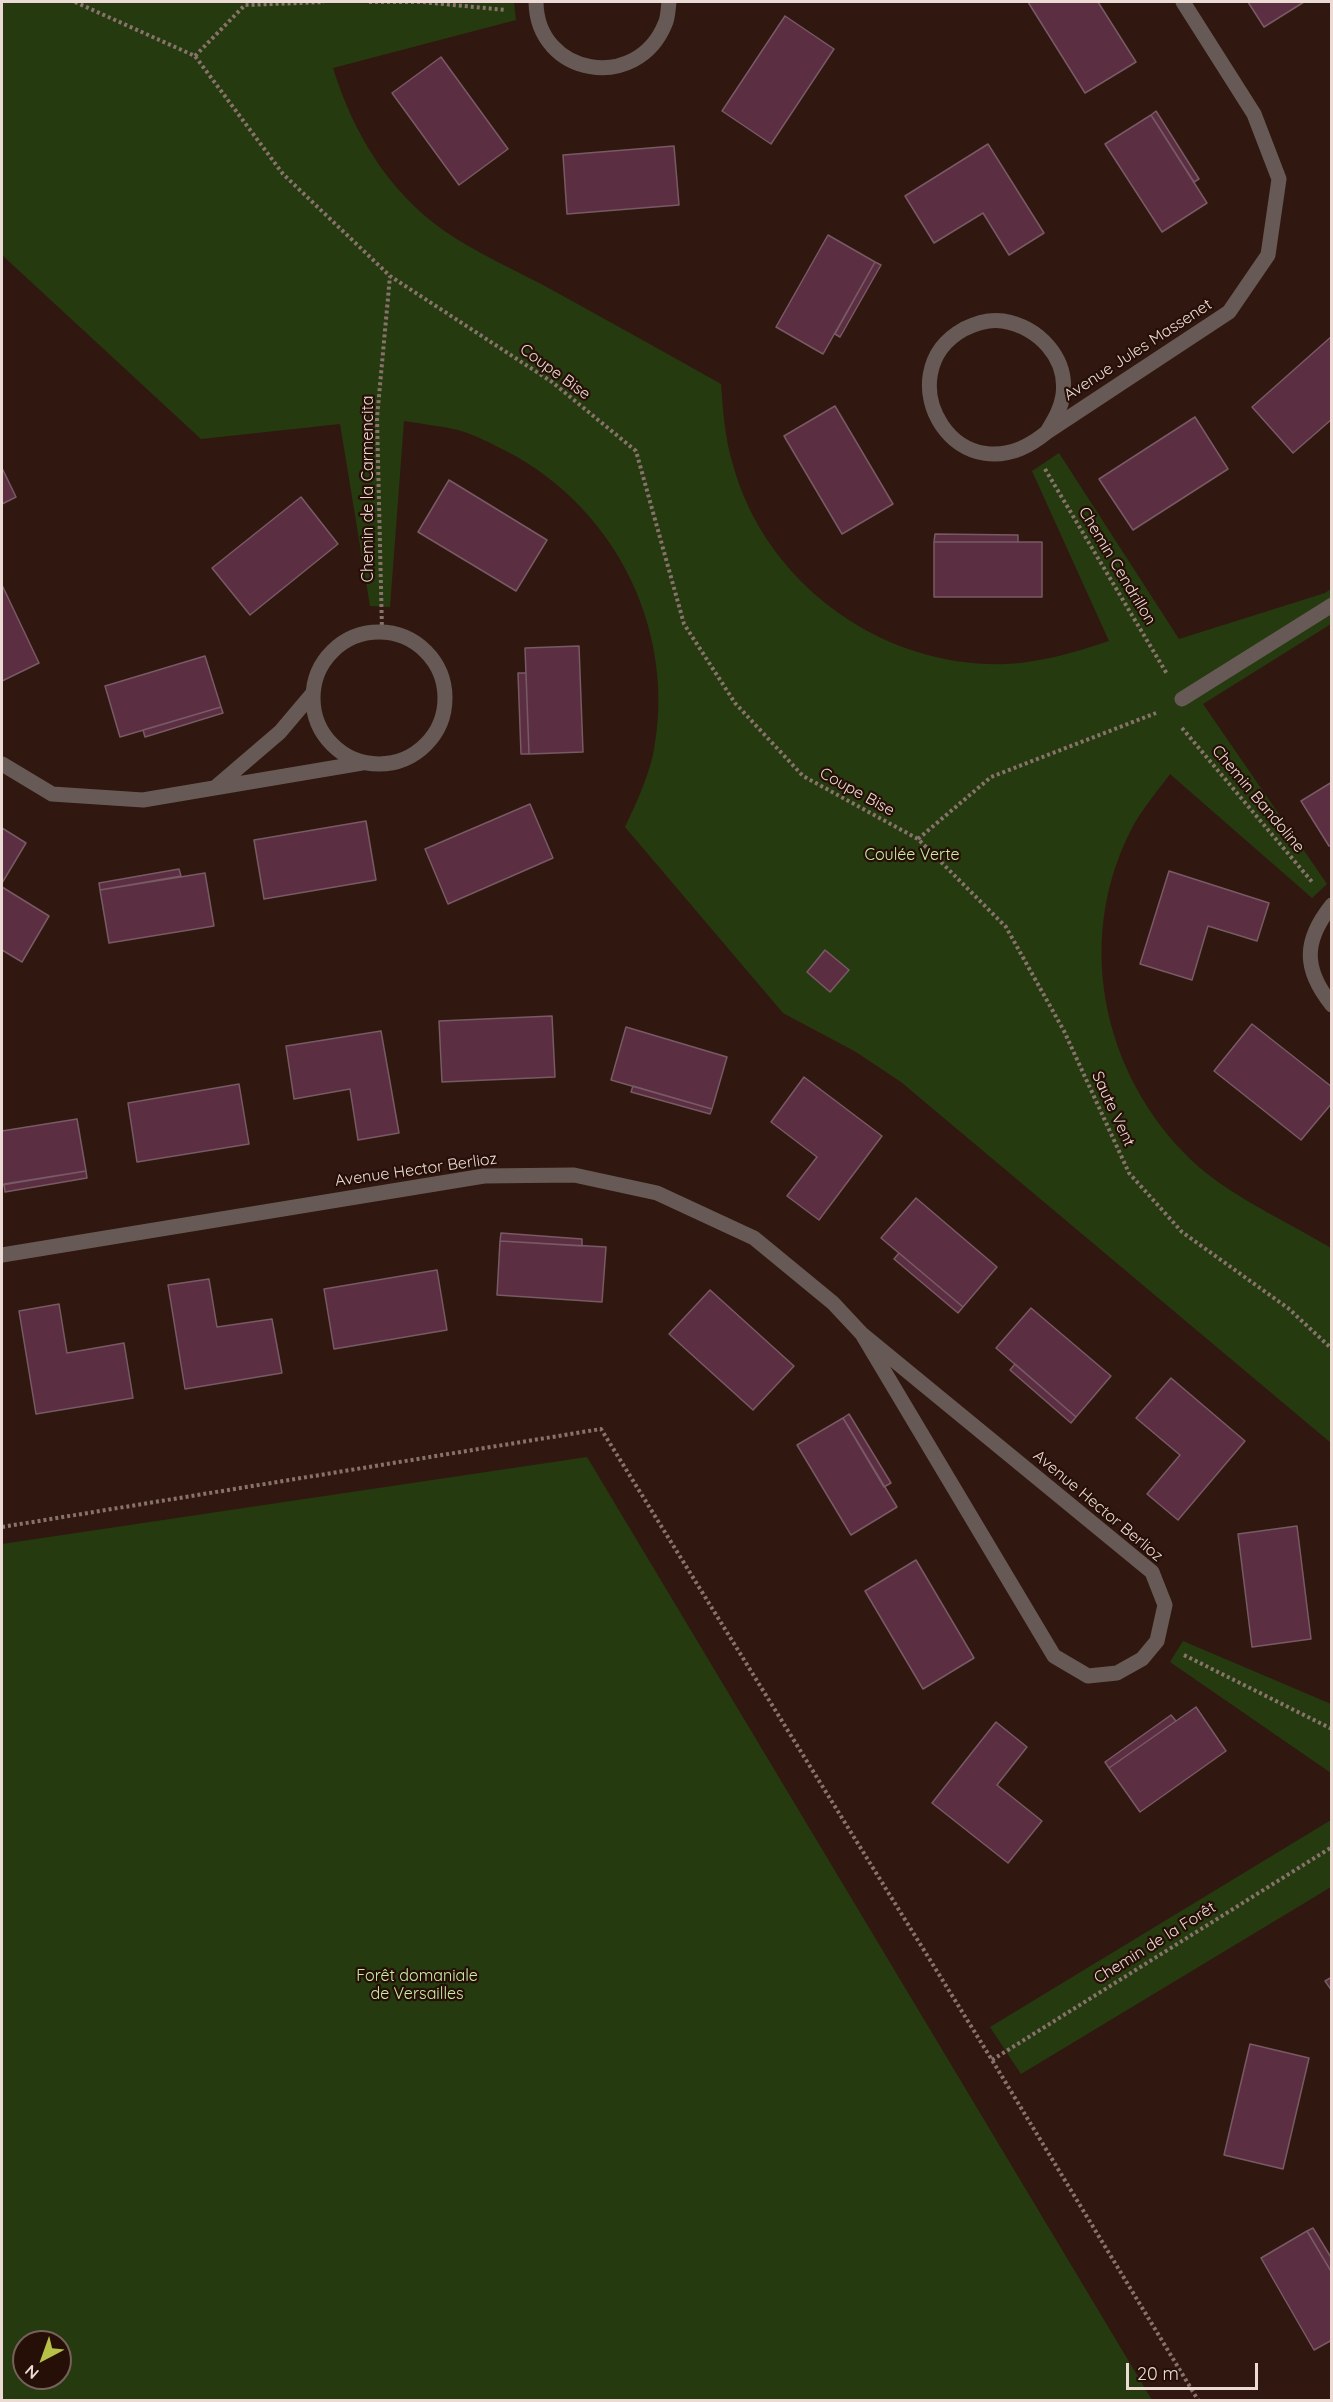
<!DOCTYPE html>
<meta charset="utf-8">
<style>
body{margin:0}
#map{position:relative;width:1333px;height:2402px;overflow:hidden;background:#301810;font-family:Quicksand,sans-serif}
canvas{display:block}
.frame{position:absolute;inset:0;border:3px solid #ecdbd5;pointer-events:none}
.north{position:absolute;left:12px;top:2330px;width:60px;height:60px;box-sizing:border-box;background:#260f07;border:2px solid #756159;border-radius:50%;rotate:221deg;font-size:16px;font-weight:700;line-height:24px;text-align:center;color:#ecdbd5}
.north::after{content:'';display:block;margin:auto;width:21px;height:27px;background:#b7c147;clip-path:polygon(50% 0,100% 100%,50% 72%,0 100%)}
.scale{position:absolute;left:1126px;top:2363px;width:132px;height:27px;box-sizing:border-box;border:3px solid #ecdbd5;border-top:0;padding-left:8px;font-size:18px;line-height:21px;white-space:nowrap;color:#ecdbd5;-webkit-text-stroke:4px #260f07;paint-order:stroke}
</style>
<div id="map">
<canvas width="1333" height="2402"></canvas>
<div class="frame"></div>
<div class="north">N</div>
<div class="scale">20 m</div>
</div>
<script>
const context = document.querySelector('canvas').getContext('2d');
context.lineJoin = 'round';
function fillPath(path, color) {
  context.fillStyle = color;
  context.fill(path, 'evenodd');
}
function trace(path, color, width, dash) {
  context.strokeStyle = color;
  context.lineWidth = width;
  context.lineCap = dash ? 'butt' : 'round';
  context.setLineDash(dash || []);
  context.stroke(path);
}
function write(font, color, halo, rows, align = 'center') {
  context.font = font + ' Quicksand,sans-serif';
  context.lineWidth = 4.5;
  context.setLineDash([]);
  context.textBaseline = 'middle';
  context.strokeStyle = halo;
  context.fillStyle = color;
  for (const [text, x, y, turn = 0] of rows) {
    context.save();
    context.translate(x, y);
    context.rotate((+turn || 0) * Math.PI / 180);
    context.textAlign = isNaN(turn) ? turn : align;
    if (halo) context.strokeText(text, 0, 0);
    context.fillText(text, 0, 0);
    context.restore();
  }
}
const green = new Path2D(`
 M2 2H514L516 20 333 68C353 132 387 190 443 230 477 254 518 271 554 291 610 322 666 353 721 384 723 412 725 439 733 465 766 585 884 669 1007 664 1043 662 1076 652 1109 641L1032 471 1059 453 1179 639 1325 593 1331 589V624L1203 704 1327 884 1312 898 1170 774C1157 792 1141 810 1131 830 1072 945 1105 1084 1200 1168 1235 1198 1291 1224 1331 1248V1443L901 1082 856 1052 783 1013 625 827C636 804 647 780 653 755 678 634 617 509 508 452 492 444 476 435 458 430 441 426 422 424 404 421L390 607 370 606 340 424 201 439 2 255Z
 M587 1457 1152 2400H2V1544ZM24 2342H60V2378H24Z
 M1183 1641 1331 1704V1773L1170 1662Z
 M1331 1820V1887L1021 2074 990 2027Z`);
const building = new Path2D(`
 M1028 2H1098L1136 62 1085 93Z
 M1248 2H1304L1264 27Z
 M785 16 834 49 771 144 722 111Z
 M441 57 508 149 459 185 392 93Z
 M1156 111 1199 179 1194 182 1151 115Z
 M1151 115 1207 203 1162 232 1105 144Z
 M988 144 1044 233 1009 255 983 213 934 243 905 196Z
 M674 146 679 205 567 214 563 155Z
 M828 235 875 262 823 354 776 327Z
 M875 262 881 265 840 337 835 334Z
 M1332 336V419L1293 453 1252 407Z
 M835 406 893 504 842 534 784 436Z
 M1195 417 1228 469 1133 530 1099 479Z
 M2 468 16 497 2 504Z
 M449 480 547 540 516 591 418 532Z
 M301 497 338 544 250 615 212 568Z
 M935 534 1018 535V542H934Z
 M934 542H1042V597H934Z
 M2 585 39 663 2 681Z
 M579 646 583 752 529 754 525 648Z
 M205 656 221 707 120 737 105 686Z
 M518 673H526L529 754H521Z
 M221 707 223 713 145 737 143 730Z
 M1332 782V845L1329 846 1301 801Z
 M530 804 553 858 448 904 425 849Z
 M366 821 376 880 264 899 254 840Z
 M2 828 26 843 2 883Z
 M179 869 181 876 100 890 99 883Z
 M1169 871 1269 903 1257 941 1208 926 1192 980 1140 964Z
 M205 873 214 926 109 943 100 890Z
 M2 887 49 916 22 962 2 950Z
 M825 950 849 970 830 992 807 972Z
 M552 1016 555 1077 442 1082 439 1021Z
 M1252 1024 1332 1087V1103L1301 1140 1214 1071Z
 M626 1027 727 1057 712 1109 611 1080Z
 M381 1031 399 1133 358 1140 350 1089 294 1099 286 1046Z
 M804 1077 882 1136 819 1220 787 1196 817 1157 771 1122Z
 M239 1084 249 1144 137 1162 128 1103Z
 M633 1086 712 1109 710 1114 631 1092Z
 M77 1119 86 1171 2 1185V1131Z
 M86 1171 87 1178 5 1192 4 1184Z
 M916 1198 997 1267 963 1307 881 1238Z
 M501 1233 582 1239V1246L500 1241Z
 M500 1241 606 1247 602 1302 497 1295Z
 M899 1253 963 1307 958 1313 894 1259Z
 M437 1270 447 1330 334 1349 324 1289Z
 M209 1279 217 1327 272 1319 282 1373 185 1389 168 1285Z
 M710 1290 794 1366 753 1410 669 1334Z
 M59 1304 67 1353 124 1343 133 1398 36 1414 19 1311Z
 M1031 1308 1111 1376 1076 1417 996 1348Z
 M1015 1364 1076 1417 1071 1423 1010 1370Z
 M1171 1378 1245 1441 1178 1520 1147 1494 1180 1455 1136 1418Z
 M849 1414 891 1483 884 1487 843 1418Z
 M843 1418 897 1507 851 1535 797 1445Z
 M1297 1526 1311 1639 1252 1647 1238 1534Z
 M916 1560 974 1658 923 1689 865 1591Z
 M1196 1707 1226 1751 1140 1812 1109 1768Z
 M1171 1715 1176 1721 1109 1768 1105 1762Z
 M996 1722 1027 1747 997 1785 1042 1821 1008 1863 932 1803Z
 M1332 1977V1991L1325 1981Z
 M1250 2044 1309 2058 1283 2169 1224 2155Z
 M1313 2228 1332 2259V2273L1307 2231Z
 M1307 2231 1332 2273V2340L1314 2350 1261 2258Z`);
const path = new Path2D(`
 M75 2 195 56 283 174 390 276 552 382 636 451 684 624 735 703 803 776 918 839 1006 927 1064 1031 1129 1173 1182 1232 1288 1308 1332 1349
 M369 2H422L506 10
 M195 56 245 5 324 2
 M1045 469 1167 674
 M382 631 377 418 390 276
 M1182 728 1313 883
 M918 839 991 777 1156 713
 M2 1527 601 1429 992 2060 1198 2400
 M1184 1655 1332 1729
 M992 2060 1332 1847`);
const service = new Path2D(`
 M1182 699 1332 605`);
const minor = new Path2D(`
 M536 2C537 76 637 93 665 24 668 18 668 9 669 2
 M1047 432C1054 420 1061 409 1063 395 1068 357 1038 327 1003 321 990 319 976 323 964 329 883 374 958 506 1047 432L1229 312 1268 255 1279 179 1254 114 1183 2
 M313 698a66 66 0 1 1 132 0a66 66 0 1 1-132 0Z
 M2 764 52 794 143 800 362 763
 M217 786 280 732 313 693
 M1332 905C1303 941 1303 969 1332 1005
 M2 1255 484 1176 574 1175 657 1193 754 1238 833 1303 862 1334 1152 1572 1165 1605 1157 1641 1142 1659 1117 1673 1088 1676 1054 1656 862 1334`);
const streetNames = [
 ["Avenue Jules Massenet",1138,350,-33],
 ["Coupe Bise",555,372,36],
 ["Chemin de la Carmencita",368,489,-90],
 ["Chemin Cendrillon",1117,566,59],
 ["Coupe Bise",857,792,29],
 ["Chemin Bandoline",1258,799,50],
 ["Saute Vent",1113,1109,65],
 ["Avenue Hector Berlioz",416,1170,-8],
 ["Avenue Hector Berlioz",1098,1506,40],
 ["Chemin de la Forêt",1155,1943,-32]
];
const parkNames = [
 ["Coulée Verte",912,855],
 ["Forêt domaniale",417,1976],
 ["de Versailles",417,1994]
];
fillPath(green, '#263a10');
fillPath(building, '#5c2e41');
trace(building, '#785a65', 1.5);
trace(path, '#87736b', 4, [3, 3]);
trace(service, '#675a56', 15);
trace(minor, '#675a56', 15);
write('16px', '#ecdbd5', '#260f07', streetNames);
write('16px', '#c9efa7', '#260f07', parkNames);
</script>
